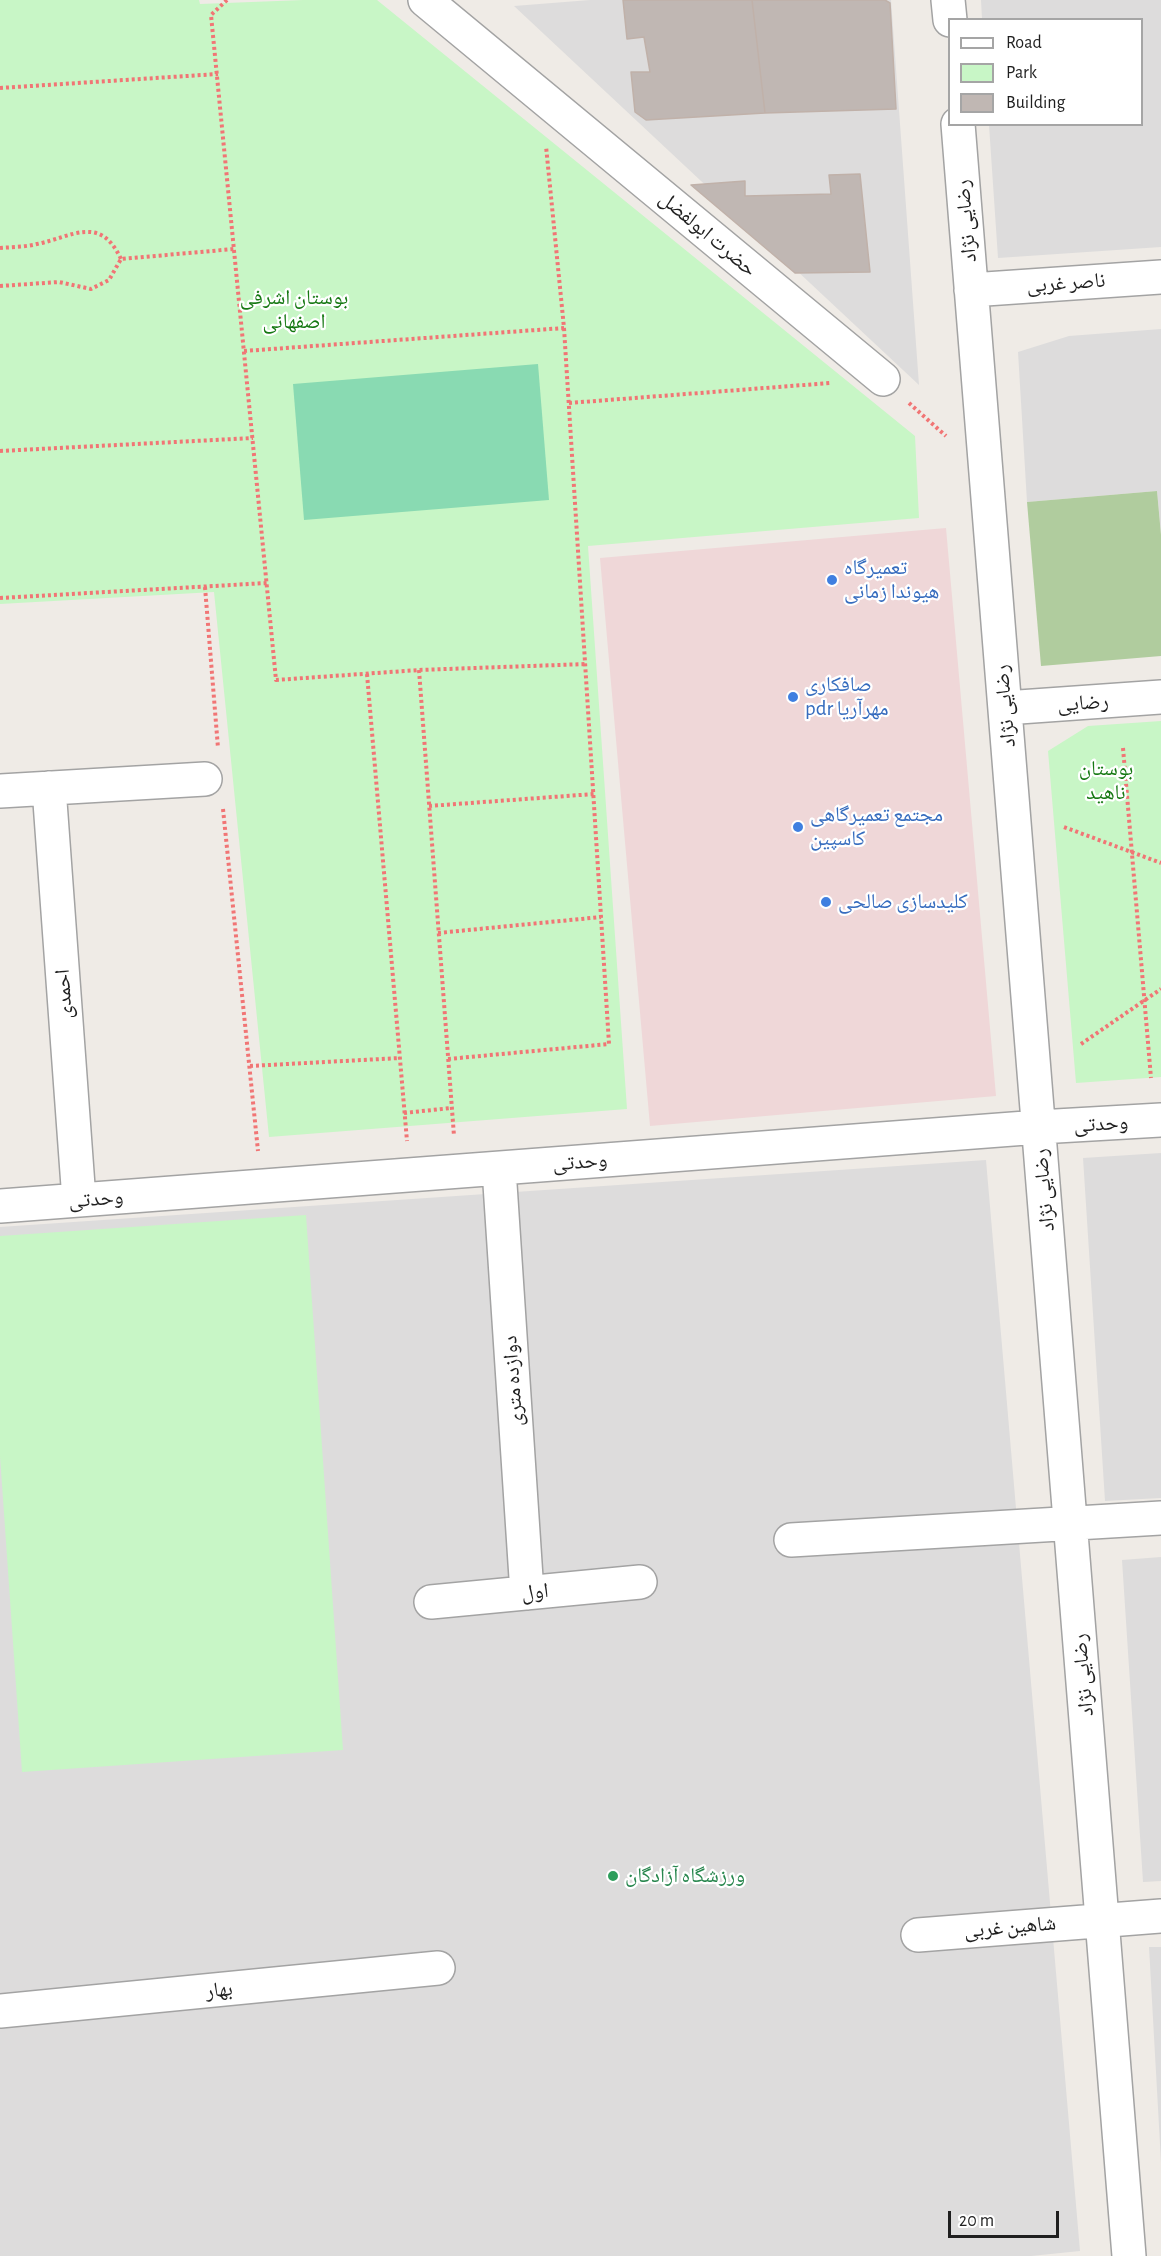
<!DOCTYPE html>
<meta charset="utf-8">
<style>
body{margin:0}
#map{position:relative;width:1161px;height:2256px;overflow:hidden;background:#efebe6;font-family:"Alegreya Sans",sans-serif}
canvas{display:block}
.legend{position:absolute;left:948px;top:18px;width:195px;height:108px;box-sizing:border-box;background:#fff;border:2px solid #a5a5a5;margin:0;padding:8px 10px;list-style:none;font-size:18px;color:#1f1f1f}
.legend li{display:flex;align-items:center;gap:12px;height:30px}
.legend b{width:30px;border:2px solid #a5a5a5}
.scale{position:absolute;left:948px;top:2211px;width:111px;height:27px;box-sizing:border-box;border:3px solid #1f1f1f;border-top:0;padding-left:8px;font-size:18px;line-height:21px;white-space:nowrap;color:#1f1f1f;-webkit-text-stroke:4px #fff;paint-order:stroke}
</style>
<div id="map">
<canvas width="1161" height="2256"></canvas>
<ul class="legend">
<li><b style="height:8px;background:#fff"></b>Road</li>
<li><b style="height:16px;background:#c8f6c6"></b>Park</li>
<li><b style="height:16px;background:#c0b7b3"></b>Building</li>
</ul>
<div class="scale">20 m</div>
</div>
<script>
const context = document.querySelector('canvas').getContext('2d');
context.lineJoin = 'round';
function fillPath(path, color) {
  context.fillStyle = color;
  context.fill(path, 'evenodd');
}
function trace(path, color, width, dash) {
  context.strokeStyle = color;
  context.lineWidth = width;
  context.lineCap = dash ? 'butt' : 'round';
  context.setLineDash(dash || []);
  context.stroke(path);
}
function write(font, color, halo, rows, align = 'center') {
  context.font = font + ' "Alegreya Sans","Noto Naskh Arabic",sans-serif';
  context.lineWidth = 4.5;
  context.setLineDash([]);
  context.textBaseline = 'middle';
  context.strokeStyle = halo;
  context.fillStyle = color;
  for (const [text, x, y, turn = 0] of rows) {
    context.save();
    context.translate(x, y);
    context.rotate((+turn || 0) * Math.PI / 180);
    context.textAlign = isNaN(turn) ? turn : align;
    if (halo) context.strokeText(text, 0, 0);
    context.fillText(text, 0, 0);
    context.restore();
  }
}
const residential = new Path2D(`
 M590 0H891L919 385 514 6Z
 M981 0H1161V247L998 258 989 125 1142 124V20L982 19Z
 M1161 329V535L1157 491 1027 502 1018 352 1069 336Z
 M1161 1153V1498L1105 1501 1083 1158Z
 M986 1160 1080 2251 1031 2256H0V1227Z
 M1161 1557V1881L1143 1882 1122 1560Z
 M1149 1947H1161V2162Z`);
const commercial = new Path2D(`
 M946 528 996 1096 650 1126 600 558Z`);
const forest = new Path2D(`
 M1157 491 1161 535V656L1041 666 1027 502Z`);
const park = new Path2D(`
 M0 0H199L200 4 303 0H377L915 436 919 518 588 546 627 1109 269 1137 214 592 0 604Z
 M1161 721V1077L1076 1083 1048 751 1088 726Z
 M306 1215 343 1750 22 1772 0 1456V1236Z`);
const pitch = new Path2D(`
 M538 364 549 500 304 520 293 384Z`);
const building = new Path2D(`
 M623 0H752L765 113 646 120 635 112 631 72H650L644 37 627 39Z
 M752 0H885L890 3 896 109 765 113Z
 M860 174 870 272 795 273 691 185 745 181V196L831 194 829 175Z`);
const path = new Path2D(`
 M227 0 211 15 276 680 419 670 586 664
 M0 88 218 74
 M0 248C12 247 25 247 37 244 72 237 100 214 121 259
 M0 286 59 282 91 289 109 280 121 259 234 249
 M244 351 564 328 546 146
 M569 403 830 383
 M909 403 946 436
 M0 451 253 438
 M205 587 218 748
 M0 598 267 583
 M419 670 454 1136
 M367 674 407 1141
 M1123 748 1151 1078
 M429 806 594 794
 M223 809 258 1151
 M1064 827 1161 863
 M438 933 601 917
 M1081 1044 1161 989
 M448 1059 609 1044 564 328
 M250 1066 400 1058
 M404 1113 451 1108`);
const minor = new Path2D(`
 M425 0 883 379
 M948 0 950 20
 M958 124 1129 2256
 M971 290 1161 277
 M1005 708 1161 697
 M49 788 79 1200
 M0 791 205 779
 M499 1169 527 1593
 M0 1206 1039 1127 1161 1120
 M791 1540 1161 1518
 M431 1602 640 1582
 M918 1935 1161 1916
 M0 2011 438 1968`);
const markers = [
 [832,580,6,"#3f7fe0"],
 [793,697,6,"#3f7fe0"],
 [798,827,6,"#3f7fe0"],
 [826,902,6,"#3f7fe0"],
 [613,1876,6,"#2e9e5b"]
];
const streetNames = [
 ["رضایی نژاد",966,221,-95],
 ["حضرت ابولفضل",708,234,40],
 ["ناصر غربی",1066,283,-4],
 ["رضایی",1083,703,-4],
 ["رضایی نژاد",1005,706,-95],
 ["احمدی",64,994,-94],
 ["وحدتی",1101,1124,-3],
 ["وحدتی",580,1162,-4],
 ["رضایی نژاد",1044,1190,-95],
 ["وحدتی",96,1199,-4],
 ["دوازده متری",513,1381,-94],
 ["اول",535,1592,-6],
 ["رضایی نژاد",1083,1675,-95],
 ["شاهین غربی",1010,1927,-5],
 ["بهار",219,1990,-6]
];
const parkNames = [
 ["بوستان اشرفی",294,298],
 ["اصفهانی",294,322],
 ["بوستان",1106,769],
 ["ناهید",1106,793]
];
const shopNames = [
 ["تعمیرگاه",844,568],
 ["هیوندا زمانی",844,592],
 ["صافکاری",805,685],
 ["pdr مهرآریا",805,709],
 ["مجتمع تعمیرگاهی",810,815],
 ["کاسپین",810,839],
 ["کلیدسازى صالحى",838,902]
];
const leisureNames = [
 ["ورزشگاه آزادگان",625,1876]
];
fillPath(residential, '#dddcdc');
fillPath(commercial, '#efd7d8');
fillPath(forest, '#b0cc9e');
fillPath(park, '#c8f6c6');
fillPath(pitch, '#89dab2');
fillPath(building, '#c0b7b3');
trace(building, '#c0b1a9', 1.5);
trace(minor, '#a3a3a3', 36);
trace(path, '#f17575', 4, [3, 3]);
trace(minor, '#fff', 33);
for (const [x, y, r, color] of markers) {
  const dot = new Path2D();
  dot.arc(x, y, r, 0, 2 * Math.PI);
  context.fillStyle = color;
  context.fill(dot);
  trace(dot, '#fff', 2);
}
write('21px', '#1f1f1f', '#fff', streetNames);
write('21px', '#157812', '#fff', parkNames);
write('21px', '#366cbe', '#fff', shopNames, 'left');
write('21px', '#27864d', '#fff', leisureNames, 'left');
</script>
